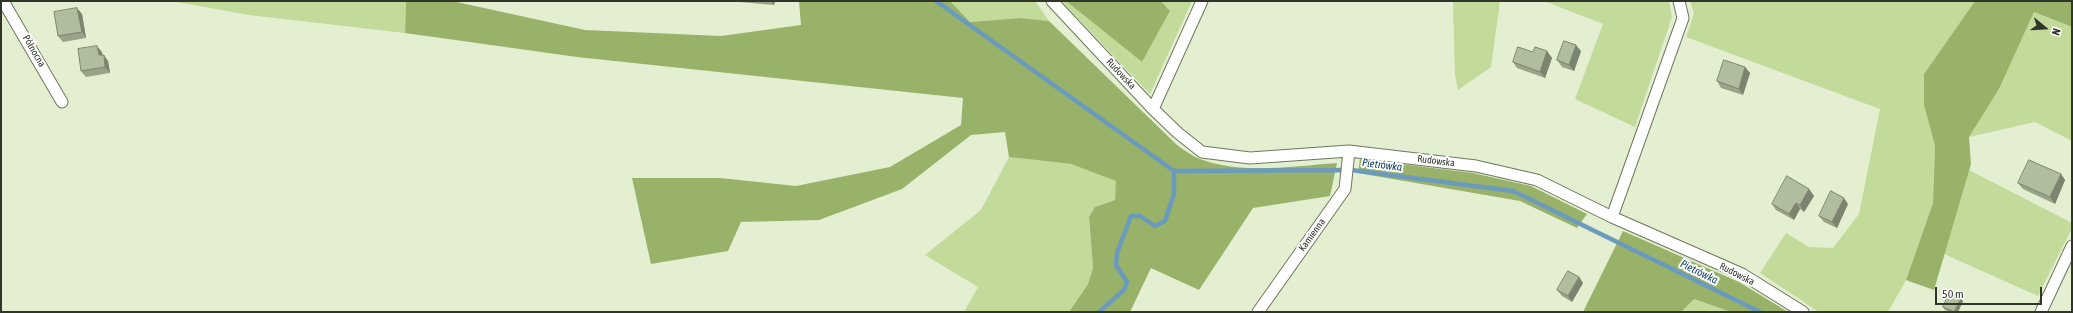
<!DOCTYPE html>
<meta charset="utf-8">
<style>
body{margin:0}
#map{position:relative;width:2073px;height:313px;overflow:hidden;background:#e3efd0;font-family:"Asap Condensed",sans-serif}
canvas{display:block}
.frame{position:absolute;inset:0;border:2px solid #31362a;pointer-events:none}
.north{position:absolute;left:2025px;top:8px;width:40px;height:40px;-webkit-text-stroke:3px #fff;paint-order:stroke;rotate:108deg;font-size:11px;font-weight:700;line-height:16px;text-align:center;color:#31362a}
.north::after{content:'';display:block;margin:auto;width:14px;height:18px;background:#31362a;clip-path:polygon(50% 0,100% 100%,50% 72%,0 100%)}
.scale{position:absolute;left:1935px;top:287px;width:107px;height:18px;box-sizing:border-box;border:2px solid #31362a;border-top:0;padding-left:5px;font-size:12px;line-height:14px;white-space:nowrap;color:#31362a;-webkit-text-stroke:3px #fff;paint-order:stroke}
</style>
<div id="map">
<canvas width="2073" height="313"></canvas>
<div class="frame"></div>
<div class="north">N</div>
<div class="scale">50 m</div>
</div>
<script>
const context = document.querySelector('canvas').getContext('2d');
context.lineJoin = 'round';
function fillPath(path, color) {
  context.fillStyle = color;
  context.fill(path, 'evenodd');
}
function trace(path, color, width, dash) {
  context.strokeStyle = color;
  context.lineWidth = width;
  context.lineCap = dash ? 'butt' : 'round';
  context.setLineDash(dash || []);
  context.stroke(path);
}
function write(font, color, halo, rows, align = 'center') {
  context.font = font + ' "Asap Condensed",sans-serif';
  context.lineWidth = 4;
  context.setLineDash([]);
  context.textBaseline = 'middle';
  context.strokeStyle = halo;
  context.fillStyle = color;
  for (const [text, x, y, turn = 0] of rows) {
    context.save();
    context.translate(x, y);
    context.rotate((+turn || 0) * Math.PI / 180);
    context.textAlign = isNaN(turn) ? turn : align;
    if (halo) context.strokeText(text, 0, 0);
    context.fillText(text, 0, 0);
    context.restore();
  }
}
const green = new Path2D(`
 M172 1H406L405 33 249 15Z
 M950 1H1035L1049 21 1020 18 970 22Z
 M1061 1H1066L1142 62 1170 11 1161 1H1192L1150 94Z
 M1453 1H1500L1491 67 1458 90 1455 75Z
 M1544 1H1669L1672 17 1635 127 1575 99 1603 24Z
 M1690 1H1975L1924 74V105L1935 146 1933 203 1906 280 1888 312H1819L1760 273 1786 233 1809 247 1833 248 1859 214 1880 109 1686 37 1694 13Z
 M2034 12 2072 27V141L2035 122 1969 137 1999 89Z
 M1009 157 1071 164 1117 181 1115 200 1095 207 1089 217 1093 268 1088 284 1069 312H964L978 287 925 255 981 210Z
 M1969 170 2072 223V228L2038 296 1944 254Z
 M1694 299 1731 312H1681Z`);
const forest = new Path2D(`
 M406 1H452L585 30 721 36 801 25 799 1H950L970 22 1020 18 1049 21 1177 145C1184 150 1192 156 1200 159 1243 175 1292 166 1337 163L1330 196 1253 208 1199 290 1151 268 1130 312H1069L1088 284 1093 268 1089 217 1095 207 1115 200 1116 181 1071 164 1009 157 1005 132 971 135 902 189 819 220 741 222 728 251 651 264 632 178H720L796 186 890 167 961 125 963 98 577 57 405 33Z
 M1066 1H1161L1170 11 1142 62Z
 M1975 1H2072V27L2034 12 1999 89 1969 137 1971 164 1934 290 1906 280 1933 203 1935 146 1924 105V74Z
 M1360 159 1473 173 1531 186 1587 214 1577 228 1520 201 1358 173Z
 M1623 231 1739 282 1788 312H1731L1694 299 1681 312H1583Z`);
const stream = new Path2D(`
 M936 1 1174 171
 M1174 171 1351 170 1513 191 1760 312
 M1099 312 1124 290 1127 282 1116 265 1117 253 1131 216H1140L1155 226 1165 221 1174 194V171`);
const minor = new Path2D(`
 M3 1 62 102
 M1052 1 1153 109 1178 133 1202 152 1250 158 1349 151 1476 166 1537 180 1612 217 1742 274 1803 312
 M1153 109 1202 1
 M1612 217 1683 18 1679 1
 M1258 312 1345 189 1349 151
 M2041 312 2072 246`);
const wall = new Path2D(`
 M738 1H775L774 5 739 2Z
 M82 14 86 38 63 42 58 36Z
 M1547 51 1552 58 1545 78 1517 68 1513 62Z
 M1581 51 1574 71 1562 67 1557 60Z
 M102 52V55L108 61 110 73 86 77 81 71Z
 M1745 67 1750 73 1743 95 1721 88 1717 81Z
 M2061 174 2065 180 2055 204 2023 189 2018 183Z
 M1809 189 1814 196 1804 212 1800 209 1794 220 1776 210 1772 204Z
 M1848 204 1837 228 1824 222 1819 216Z
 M1579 277 1583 283 1572 302 1562 296 1557 290Z
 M1963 301 1958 312H1950L1945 310 1943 307Z`);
const shadedWall = new Path2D(`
 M771 1H775L774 5Z
 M77 8 82 14 86 38 82 32Z
 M1576 45 1581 51 1574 71 1569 65Z
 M97 46 102 52 103 61 99 55Z
 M1547 51 1552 58 1545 78 1540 72Z
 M104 55 108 61 110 73 105 67Z
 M1745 67 1750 73 1743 95 1739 89Z
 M2061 174 2065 180 2055 204 2050 197Z
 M1809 189 1814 196 1804 212 1800 205Z
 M1844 198 1848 204 1837 228 1832 222Z
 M1796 203 1800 209 1794 220 1789 214Z
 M1579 277 1583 283 1572 302 1568 296Z
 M1961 298 1963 301 1958 312H1955Z`);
const building = new Path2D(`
 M77 8 82 32 58 36 54 12Z
 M1564 41 1576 45 1569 65 1557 60Z
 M97 46 99 55H104L105 67 81 71 78 49Z
 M1518 47 1533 52 1535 47 1547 51 1540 72 1513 62Z
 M1724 60 1745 67 1739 89 1717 81Z
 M2029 160 2061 174 2050 197 2018 183Z
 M1787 176 1809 189 1800 205 1796 203 1789 214 1772 204Z
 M1831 191 1844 198 1832 222 1819 216Z
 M1568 271 1579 277 1568 296 1557 290Z
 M1950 292 1961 298 1954 312 1943 307Z`);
const streetNames = [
 ["Północna",34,51,60],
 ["Rudowska",1121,74,47],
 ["Rudowska",1436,161,7],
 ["Kamienna",1312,235,-54],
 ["Rudowska",1737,274,27]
];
const waterNames = [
 ["Pietrówka",1382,165,7],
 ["Pietrówka",1699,272,26]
];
fillPath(green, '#c2da9a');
fillPath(forest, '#98b269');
trace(stream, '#6c9abd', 4.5);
trace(minor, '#6d785c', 13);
trace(minor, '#fff', 11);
fillPath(wall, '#98a389');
fillPath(shadedWall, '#7c846f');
fillPath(building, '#b1bd9f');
trace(building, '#7c846f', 1);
write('10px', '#31362a', '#fff', streetNames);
write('italic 11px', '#093a5d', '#fff', waterNames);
</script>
